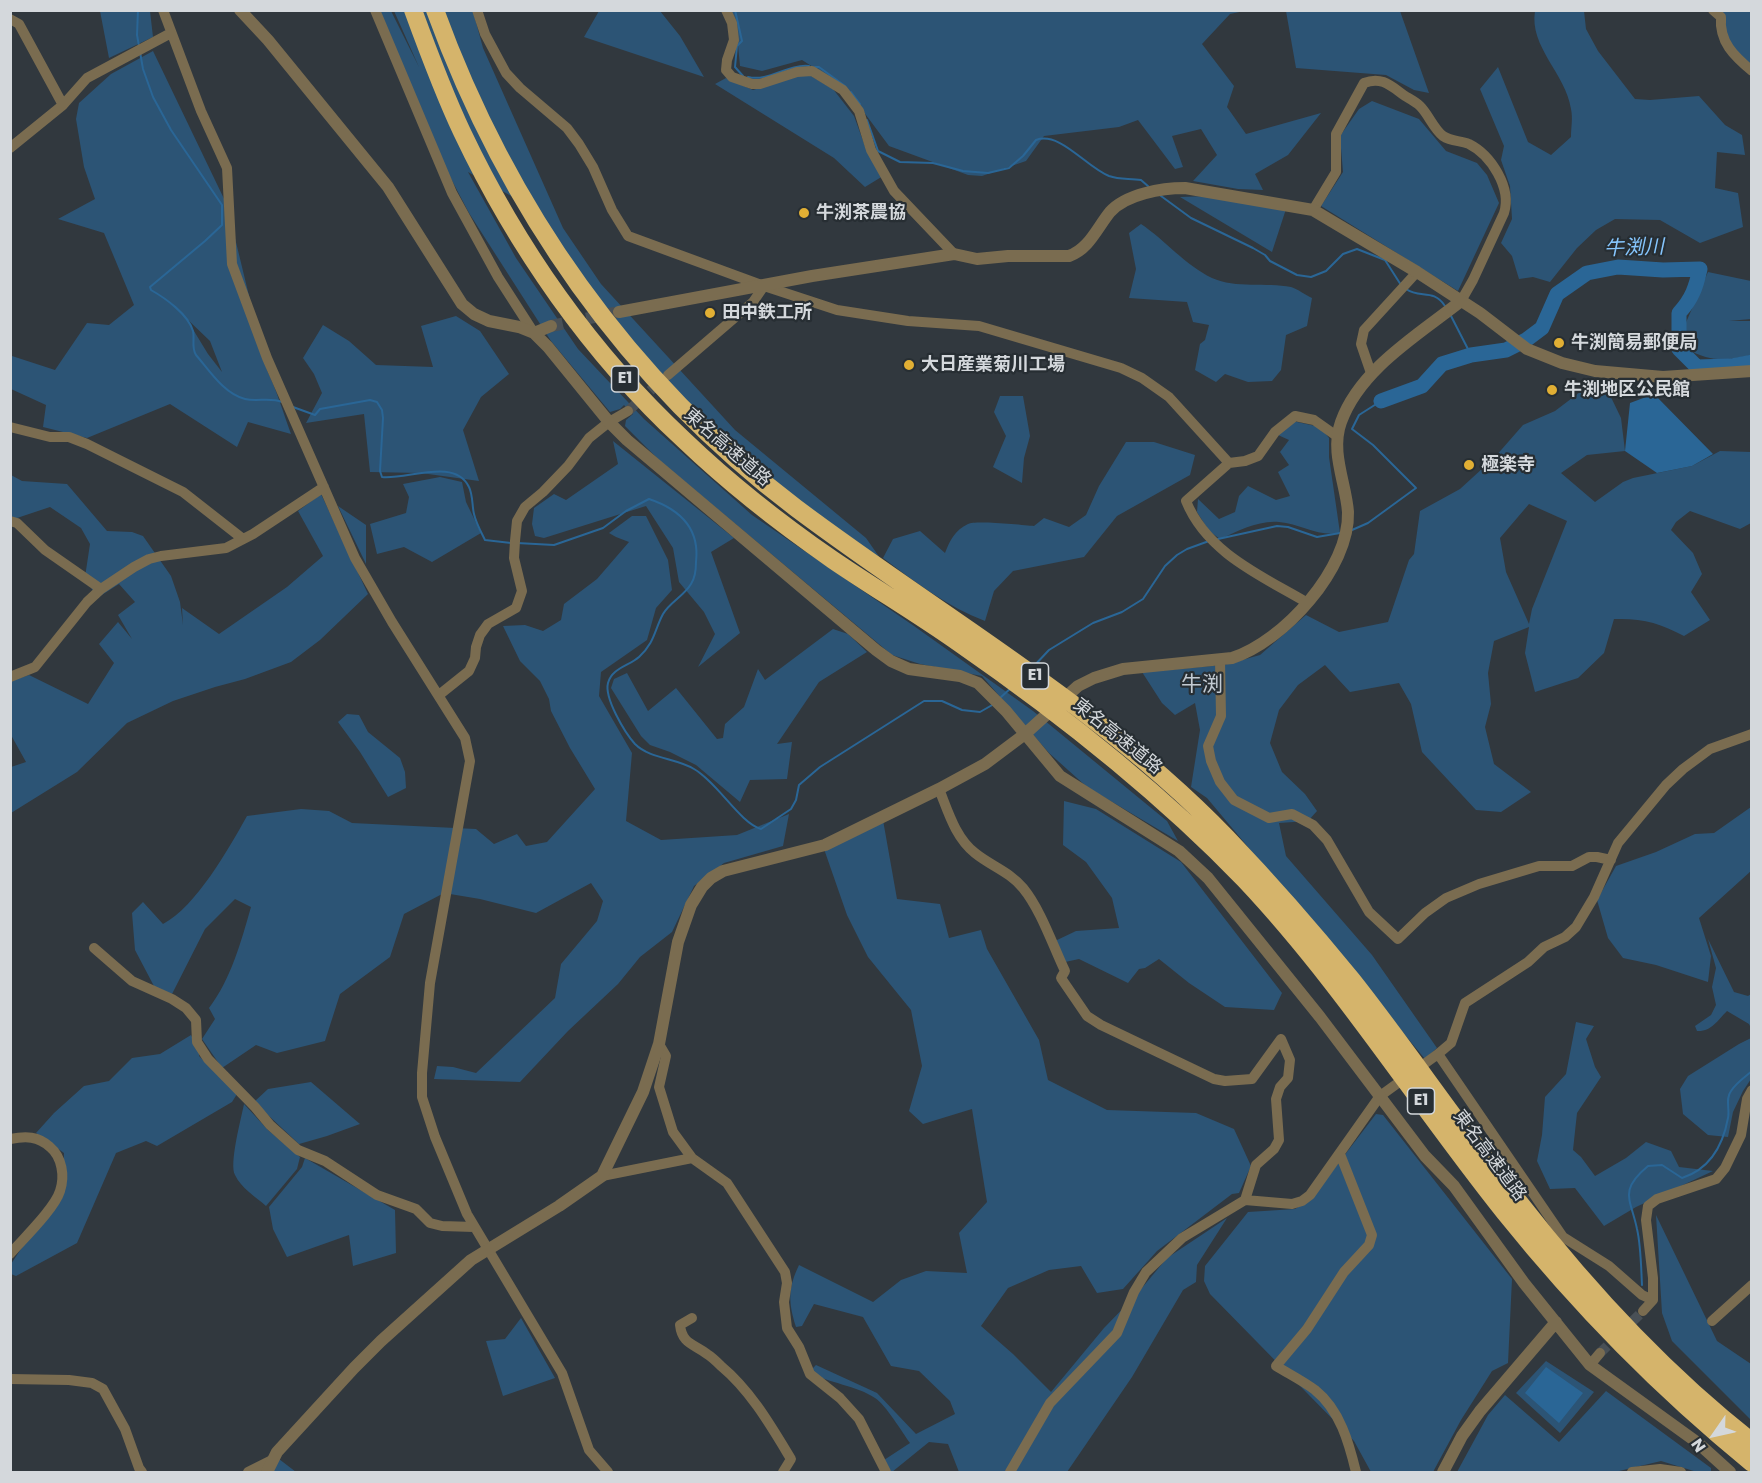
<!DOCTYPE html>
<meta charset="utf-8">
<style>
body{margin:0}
#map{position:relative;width:1762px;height:1483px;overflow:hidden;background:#31383e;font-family:Poppins,sans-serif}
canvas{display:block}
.frame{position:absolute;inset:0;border:12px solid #d4d8dc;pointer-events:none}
.north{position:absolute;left:1684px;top:1405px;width:60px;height:60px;-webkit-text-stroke:4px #272e33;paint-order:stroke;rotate:236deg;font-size:16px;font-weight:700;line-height:24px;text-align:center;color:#d4d8dc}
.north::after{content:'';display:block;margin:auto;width:21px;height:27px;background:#d4d8dc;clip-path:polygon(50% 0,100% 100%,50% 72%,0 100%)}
</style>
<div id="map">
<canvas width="1762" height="1483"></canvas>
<div class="frame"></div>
<div class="north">N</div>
</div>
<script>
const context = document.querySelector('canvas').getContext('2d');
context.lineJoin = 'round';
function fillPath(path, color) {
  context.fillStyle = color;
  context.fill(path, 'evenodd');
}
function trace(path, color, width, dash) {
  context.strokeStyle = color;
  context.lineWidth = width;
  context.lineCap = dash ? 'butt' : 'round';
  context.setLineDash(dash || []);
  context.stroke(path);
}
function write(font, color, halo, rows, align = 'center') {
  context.font = font + ' Poppins,"Noto Sans JP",sans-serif';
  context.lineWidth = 4.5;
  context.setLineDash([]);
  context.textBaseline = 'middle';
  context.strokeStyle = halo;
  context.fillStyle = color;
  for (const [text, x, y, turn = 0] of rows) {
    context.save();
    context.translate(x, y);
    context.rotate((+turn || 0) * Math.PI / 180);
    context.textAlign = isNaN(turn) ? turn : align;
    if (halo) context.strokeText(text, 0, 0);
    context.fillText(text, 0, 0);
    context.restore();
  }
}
const green = new Path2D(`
 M100 11H150L153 37 109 58Z
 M377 11H391L419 67 394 11H473L483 48 563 228 601 284 735 430 866 538 880 558 774 483 679 398 581 282 540 212 468 172 516 258 578 349 644 419 752 515 914 626 1033 711 1167 821 1178 841 1087 787 1049 753 982 676 920 664 892 655 659 460 625 426 626 420 633 414 624 405 620 409 610 412 551 341 469 213 427 133Z
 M599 11H660L680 36 704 77 584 37Z
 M730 11H1244L1230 14 1202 44 1234 86 1227 107 1246 134 1321 113 1288 155 1255 174 1263 190 1238 189 1193 181 1217 155 1201 129 1172 136 1183 167 1175 169 1138 120 1119 127 1044 136 1026 161 982 176 968 175 889 146 846 88 802 60 762 71 740 66 736 25Z
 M1286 11H1400L1429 93 1414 90 1386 75 1296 68Z
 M1535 11H1584L1586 29 1598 51 1635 99 1650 100 1699 96 1725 125 1742 135 1745 155 1717 152 1715 188 1738 193 1743 227 1700 243 1660 220 1615 219 1596 230 1577 248 1550 282 1533 277 1519 279 1512 256 1501 243 1512 219 1510 186 1501 160 1504 146 1480 89 1498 67 1528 142 1551 155 1571 137C1571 128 1573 118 1571 109 1566 74 1529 47 1535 11Z
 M1719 11H1751V68L1726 40Z
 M153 51 227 205 267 370C277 391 283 412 291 434L248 422 237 447 170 404 87 438 43 427 46 405 11 389 10 351 12 356 55 370 87 323 109 325 134 305 104 233 58 219 95 199 84 167 76 119 79 103 111 74ZM186 318 210 341 222 372 208 354Z
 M806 73 833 89 854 116 865 146 883 176 865 187 834 158 715 84 726 78 753 90Z
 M1372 101 1419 119 1446 151 1477 163 1487 175 1499 203 1458 291 1321 206 1343 172 1340 136 1359 109Z
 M1209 196 1286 209 1272 252 1180 197Z
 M1141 224C1165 240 1185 265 1212 278 1236 289 1266 282 1291 287 1298 289 1305 295 1312 298L1307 326 1286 335 1281 370 1272 381 1248 382 1225 374 1216 382 1195 370 1200 344 1205 340 1209 325 1193 322 1187 302 1129 298 1136 269 1129 233Z
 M1708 272 1751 281V319L1729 321H1751V355C1723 361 1713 362 1686 349L1684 327Z
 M456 316 480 331 509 374 481 397 463 430 479 481 421 473 370 472 364 414 306 423 322 393 314 374 303 358 323 325 349 341 376 365 433 367 421 326Z
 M1584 389 1608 391 1621 418 1625 451 1587 455 1561 473 1595 502 1623 482 1633 478 1692 466 1720 451 1751 452V523L1740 529 1690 511 1676 522 1671 530 1693 553 1702 574 1691 592 1710 620 1684 636C1660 623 1642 618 1614 619L1604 653 1578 678 1535 692 1525 653 1529 627 1494 641 1488 673 1491 704 1485 727 1494 764 1531 792 1501 812 1476 810 1422 752 1411 704 1399 683 1350 692 1325 665 1298 685 1279 710 1270 743 1282 772 1305 794 1317 811 1308 821 1279 823 1286 856 1372 955 1437 1048 1425 1059 1207 798 1191 787 1200 730 1195 703 1175 715 1162 703 1142 672 1224 665 1260 655 1306 615 1339 632 1388 622 1409 560 1414 554 1420 511 1460 489 1495 457 1523 425 1555 411ZM1529 504 1567 521 1532 609 1529 624 1506 572 1500 538Z
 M1000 396H1023L1030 436 1024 458 1022 483 993 467 1006 436 994 412Z
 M1288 420 1320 427 1329 438V457L1340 533C1318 537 1301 524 1279 522 1259 520 1238 531 1220 539L1209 531 1197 512 1198 499 1219 519 1235 512 1239 496 1248 486 1276 500 1290 496 1278 472 1289 465 1280 452 1289 440 1278 435Z
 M613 441 734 538 711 552 740 633 698 667 715 634 704 612 679 582 673 548 646 506 544 538 535 536 532 524 534 508 554 494 566 500 618 464Z
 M1126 442H1154L1195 455 1190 475 1117 516 1084 557 1013 571 994 591 985 621C948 607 915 582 883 558L893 539 920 531 945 553C950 540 955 530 968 524 975 520 1023 525 1034 526L1044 518 1069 527 1086 515 1099 486Z
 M11 475 22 481 67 484 107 531 132 532 143 536 171 576 180 602 183 625 182 608 219 634 287 587 323 556 298 511 321 494 368 594 320 640 291 662 245 679 215 687 173 701 127 723 77 772 11 813V767L26 762 11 735V681L29 675 88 704 114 663 99 644 118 622 132 639 118 615 135 602 119 584 97 598 85 577 90 544 81 528 50 507 11 520Z
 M440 477 462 482 466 502 481 533 432 562 404 547 377 554 370 524 406 513 409 497 403 484Z
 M338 506 366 525V564Z
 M632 516H646L668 560 672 590 656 608 647 640 601 672 599 696 632 753 626 821 661 840 737 835 789 814 783 846 724 863 694 886 672 932 640 957 618 984 568 1031 520 1082 434 1079 437 1066 453 1067 476 1073 555 998 561 964 597 921 603 901 591 883 536 913 480 899 444 893 404 914 390 957 340 994 325 1041 277 1053 256 1045 222 1068 202 1039 215 1019 209 1008C231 979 241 942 251 907L235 899 205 929 172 994 155 988 135 950 132 913 143 902 163 924C196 907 229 848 247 816L301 809 329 811 352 823 476 829 494 844 517 834 526 846 547 842 595 789 570 748 551 711 549 699 540 681 520 661 503 626 525 625 543 631 561 620 564 604 597 579 629 542 616 537 609 533Z
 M833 629 848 634 867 652 819 682 777 744 792 742 787 779 750 780 740 802 696 765 670 752 650 745 641 736 611 688 614 679 627 673 648 711 676 688 717 739 723 738 725 724 744 707 758 669 765 680Z
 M347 714 359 715 368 732 400 758 405 772 406 788 388 797 360 752 338 722Z
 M1064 801 1096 809 1181 862 1282 993 1274 1010 1225 1007 1189 983 1159 959 1145 968 1139 969 1128 983 1079 959 1065 962 1055 941 1076 931 1119 928 1112 898 1086 862 1063 845Z
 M1751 807V871L1699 918 1711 956 1708 982 1656 965 1623 958 1608 938 1597 900 1616 866 1656 852 1695 834 1714 833Z
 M883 820 897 899 940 904 949 938 981 930 987 949 1039 1040 1048 1080 1107 1110 1196 1113 1234 1129 1251 1166 1239 1193 1232 1194 1157 1251 1123 1289 1097 1293 1081 1266 1049 1270 1008 1288 981 1326 1013 1354 1051 1392 1104 1328 1136 1295 1167 1258 1227 1218 1197 1265 1196 1282 1183 1290 1132 1377 1067 1472H959L948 1444 929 1442 892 1472H888L884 1460 910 1443C902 1432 886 1405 875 1398 856 1385 830 1384 809 1372L816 1365 877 1393 916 1434 955 1414 950 1401 919 1371 891 1366 863 1317 814 1304 802 1326 796 1327C788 1302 788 1288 799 1265L873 1302 901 1280 926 1271 967 1273 959 1233 987 1202 972 1109 923 1124 909 1111 922 1066 911 1010 868 957 847 915 824 849Z
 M1708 939 1734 992 1748 996 1751 994V1028L1749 1024 1727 1011C1718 1020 1711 1032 1697 1031L1695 1026 1711 1015 1716 1005 1712 987 1716 968Z
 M1576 1022 1594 1026 1586 1039 1595 1067 1601 1077 1577 1113 1573 1150 1581 1157 1595 1176 1626 1158 1646 1142 1671 1151 1679 1167 1713 1171 1636 1207 1604 1226 1575 1188 1550 1189 1537 1161 1542 1135 1545 1097 1566 1074Z
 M191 1035 199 1051V1056L237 1094 232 1102 157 1146 146 1141 116 1153 77 1243 16 1276 11 1274V1264L29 1237 63 1197 64 1153 36 1133 54 1113 84 1086 109 1081 132 1058 160 1054Z
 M1751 1038V1079L1743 1091 1733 1112 1728 1137 1708 1135 1683 1114 1680 1089 1688 1076 1739 1044Z
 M311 1082 360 1124 327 1136 299 1144 254 1102 268 1089Z
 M244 1104 268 1130 300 1157 297 1169 266 1206C256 1197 241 1188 235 1175 229 1164 241 1119 244 1104Z
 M1376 1114 1383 1115 1512 1279 1508 1363 1492 1371 1461 1420 1433 1472H1371L1354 1441 1210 1294 1204 1281 1205 1266 1248 1212 1295 1209 1311 1199Z
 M305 1158 395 1210 396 1253 353 1266 349 1235 287 1257 273 1229 269 1207 302 1167Z
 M1656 1215 1717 1341 1751 1364V1420L1672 1341 1662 1313Z
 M521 1318 555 1378 503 1396 486 1341 505 1339Z
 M1546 1361 1594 1392 1560 1433 1516 1393Z
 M1606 1391 1711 1468V1472H1697L1661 1461 1615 1472H1457L1488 1415 1505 1395 1559 1442Z
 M279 1459 296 1472H255Z`);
const water = new Path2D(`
 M1654 394 1713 454 1692 466 1657 473 1625 451 1630 403Z
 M1546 1367 1583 1393 1559 1423 1525 1393Z`);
const stream = new Path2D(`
 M138 10 137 35 139 46
 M735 10 742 41 737 46 735 67 743 76
 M140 52 143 69 153 97 171 130 222 205V225L205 241 150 287 151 290C165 298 188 314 193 331 195 339 191 347 196 355 209 370 224 394 245 399 257 402 270 397 282 402
 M815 67H819L845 86
 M748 77C769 82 787 64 809 66
 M851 92 860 104
 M867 120 878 151 900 162 933 163 963 171 988 173 1009 168 1023 156 1036 140C1060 131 1086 167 1109 176 1120 180 1130 178 1141 180L1149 187
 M1161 196 1191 218 1253 248 1265 255 1270 261 1297 275 1311 277 1326 271 1343 254 1357 249 1385 260 1401 285
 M1406 289C1420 299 1433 288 1445 306
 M1450 314 1471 355
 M293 407 315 415 320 409 370 400 377 402 382 410 383 418 380 471 382 477C407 480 455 457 469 487 473 495 472 506 474 514 476 523 481 532 485 540L511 543
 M1352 530 1368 523 1416 488 1373 445 1352 429 1359 415 1381 401
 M1218 539 1277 526 1288 527 1317 537 1340 533
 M517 543 554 545 603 528 626 511 649 499C679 509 700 528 696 562 696 569 695 578 691 584 684 596 670 602 663 614 654 631 655 642 639 657 629 666 612 668 608 683 604 698 625 733 635 744 650 759 676 758 694 769 718 783 740 823 761 829L791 809 796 800 799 785 820 767 924 701H942L962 710 980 712 994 704
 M1033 667 1049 650 1093 623 1122 612 1143 599 1165 566 1177 555 1187 549 1209 541
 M1000 698 1011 688
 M1642 1285C1641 1267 1641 1246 1637 1229 1631 1199 1618 1191 1648 1166L1662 1165 1682 1178C1710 1169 1723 1145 1728 1118 1730 1109 1725 1099 1731 1091 1736 1083 1745 1077 1752 1071`);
const river = new Path2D(`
 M1381 401 1422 386 1442 364 1471 355 1506 350 1526 340 1542 328 1557 294 1587 273 1618 267 1663 270 1700 269C1696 287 1692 299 1679 313V349L1697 367 1731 366 1752 362`);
const minorTunnel = new Path2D(`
 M628 411 663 379
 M1600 1353 1643 1311`);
const tertiaryTunnel = new Path2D(`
 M551 326 619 312`);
const minor = new Path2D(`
 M163 10 201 111 227 168 232 264 267 358 355 558 392 622 465 738 470 761 430 983 422 1073V1097L435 1137 467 1214 562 1373 589 1450 608 1472
 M375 10 452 193 498 277 534 333
 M477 10 485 34 506 73 520 88 567 128 579 144 593 167 612 210 628 236 764 286 837 310 908 321 979 326 1121 368 1142 378 1169 397 1229 463
 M726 10 732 23 734 40 727 60 726 70 732 77 752 84H760L797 72 812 71 843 90 859 111 871 150 894 191 954 254
 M1713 10 1721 17C1719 42 1734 56 1752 71
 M10 19 19 24 63 105
 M10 148 63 105 87 78 171 33
 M1313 210 1336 172V134L1364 83C1382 76 1391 86 1405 96 1410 99 1416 102 1420 106 1429 115 1433 128 1443 136 1452 142 1460 140 1469 144 1491 155 1512 188 1504 213L1473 280 1461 301
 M1371 373 1361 344 1364 330 1417 272
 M668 375 753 302 764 286
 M10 427 50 437H69L87 444 183 492 243 539
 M10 521 17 523 45 550 101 589
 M1306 602C1262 576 1207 553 1186 501L1229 463 1245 461 1258 456 1275 432 1295 416 1314 420 1338 437
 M1220 660 1221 716 1208 746 1211 761 1220 782 1234 800 1269 818 1292 814 1313 825 1327 840 1369 912 1398 939 1425 913 1446 898 1479 884 1539 866H1572L1589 857H1597L1611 860
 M10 677 35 667 87 602 101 589 134 567 149 559 161 556 226 548 253 534 324 487
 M439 695 469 671 475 658 476 647 480 635 488 624 516 608 522 591 514 558 515 541 517 521 525 507 543 492 568 466 589 438 609 422 628 411
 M939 789C948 811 955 837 975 853 991 866 1010 872 1023 888 1041 910 1053 946 1065 971L1061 978 1087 1016 1101 1025 1214 1079 1225 1081 1252 1079 1281 1039 1290 1060 1288 1078 1280 1087 1276 1099 1279 1140 1274 1149 1256 1165 1245 1200
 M94 948 132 981 172 999 186 1008 196 1020 197 1042 208 1059 255 1107 270 1125 298 1150 325 1161 377 1195 416 1209 430 1223 442 1226 474 1227
 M659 1044 666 1056 659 1087 673 1132 692 1158 727 1183 785 1272 787 1283 784 1302 787 1328 799 1347 810 1374 840 1398 859 1419 886 1472
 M1438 1054 1563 1237 1609 1266 1642 1295 1653 1300
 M10 1139C26 1136 38 1136 50 1147 62 1157 65 1176 60 1191 55 1208 23 1239 10 1254
 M1340 1154 1372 1235 1369 1245 1344 1272 1307 1329 1276 1366C1289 1374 1303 1381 1315 1390 1340 1410 1349 1443 1356 1472
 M602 1176 692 1158
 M1643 1311 1653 1300V1278L1646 1220 1648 1206 1657 1199 1716 1179 1725 1168 1741 1135 1747 1099 1752 1090
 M692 1318 680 1325C682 1344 694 1344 707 1354 712 1357 717 1362 721 1366 751 1391 771 1426 791 1459L783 1472
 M1712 1321 1752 1285
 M1590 1365 1600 1353
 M10 1379 69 1380 92 1383 103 1389 125 1429 139 1468 142 1472
 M248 1472 272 1460
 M1010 1472 1050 1403 1117 1333 1134 1292 1146 1272 1182 1238 1245 1200 1292 1204 1302 1201 1310 1195 1380 1096 1438 1054 1451 1043 1465 1003 1528 962 1544 947 1565 937 1576 927 1594 897 1618 843 1666 785 1683 769 1710 749 1752 734
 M1632 1472 1660 1469 1681 1472`);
const tertiary = new Path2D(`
 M240 10 268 40 388 187 462 304 474 314 489 321 519 327 534 333 548 347 609 422 627 440 876 650 891 661 909 669 960 676 978 683 1006 711 1060 776 1179 851 1208 878 1320 1017 1425 1156 1454 1186 1524 1283 1590 1365 1698 1443 1730 1472
 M619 312 812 276 954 254 977 259 1008 256H1069C1089 249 1097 228 1110 212 1126 194 1162 188 1185 188L1313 210 1417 272 1480 313 1527 349 1562 363 1595 371 1663 377 1752 371
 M534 333 551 326
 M267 1472 277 1452 354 1368 381 1341 471 1260 559 1206 602 1176 643 1092 659 1044 678 942 691 905 702 887 711 878 723 871 825 845 939 789 985 764 1025 734 1078 686 1094 678 1123 669 1232 658C1283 642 1350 568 1348 512 1346 483 1330 452 1341 422 1360 369 1418 335 1461 301
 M1443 1472 1462 1436 1480 1411 1556 1322`);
const motorway = new Path2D(`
 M413 10C428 51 443 92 462 132 516 246 591 354 684 440 730 484 781 524 833 560 874 588 918 614 959 643 1060 713 1159 791 1245 880 1342 983 1417 1103 1505 1213 1578 1304 1661 1389 1752 1463
 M435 10C507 208 628 381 796 508 941 617 1100 706 1227 838 1271 884 1312 931 1352 980 1409 1052 1460 1129 1518 1201 1585 1287 1666 1375 1752 1442`);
const markers = [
 [804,213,6,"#e1af34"],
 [710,313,6,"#e1af34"],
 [1559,343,6,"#e1af34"],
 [909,365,6,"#e1af34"],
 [1552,390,6,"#e1af34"],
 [1469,465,6,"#e1af34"]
];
const shields = [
 [625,379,27],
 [1035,676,27],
 [1421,1101,27]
];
const shieldNames = [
 ["E1",625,379],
 ["E1",1035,676],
 ["E1",1421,1101]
];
const poiNames = [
 ["牛渕茶農協",816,213],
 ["田中鉄工所",722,313],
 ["牛渕簡易郵便局",1571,343],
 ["大日産業菊川工場",921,365],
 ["牛渕地区公民館",1564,390],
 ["極楽寺",1481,465]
];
const streetNames = [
 ["東名高速道路",727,448,41],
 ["東名高速道路",1117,737,39],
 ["東名高速道路",1489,1156,53]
];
const waterNames = [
 ["牛渕川",1634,249,-2]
];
const quarterNames = [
 ["牛渕",1202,686]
];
fillPath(green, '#2c5475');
fillPath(water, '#2a6696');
trace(stream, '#2a6696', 2);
trace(river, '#2a6696', 15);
trace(minorTunnel, '#495056', 10, [10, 5]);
trace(tertiaryTunnel, '#495056', 12, [12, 6]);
trace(minor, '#7a6c50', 10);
trace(tertiary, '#7a6c50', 12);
trace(motorway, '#d5b46b', 18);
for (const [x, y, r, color] of markers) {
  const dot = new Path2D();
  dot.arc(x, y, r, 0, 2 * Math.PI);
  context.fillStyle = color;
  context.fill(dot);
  trace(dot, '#272e33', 2);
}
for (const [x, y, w] of shields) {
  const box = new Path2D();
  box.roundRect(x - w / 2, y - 13, w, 26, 4.5);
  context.fillStyle = '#272e33';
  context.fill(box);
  trace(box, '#d4d8dc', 1.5);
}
write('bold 16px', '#d4d8dc', null, shieldNames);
write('bold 18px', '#d4d8dc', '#272e33', poiNames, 'left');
write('18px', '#d4d8dc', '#272e33', streetNames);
write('italic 20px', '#86c6fe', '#272e33', waterNames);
write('21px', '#c2cad2', '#272e33', quarterNames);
</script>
